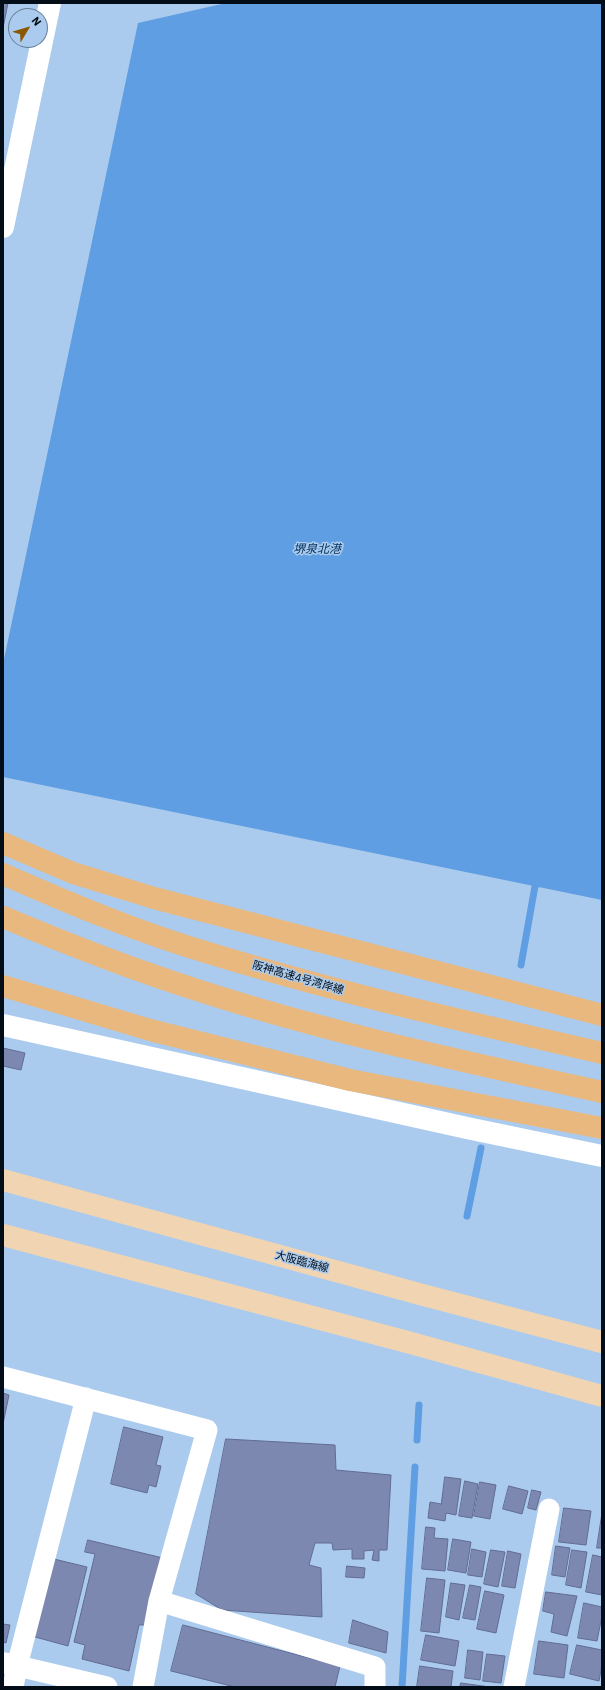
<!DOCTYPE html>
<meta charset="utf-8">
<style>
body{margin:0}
#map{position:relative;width:605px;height:1690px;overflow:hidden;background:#abcbee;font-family:"IBM Plex Sans",sans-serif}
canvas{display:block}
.frame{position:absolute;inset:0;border:4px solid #030d18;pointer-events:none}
.north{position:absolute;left:8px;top:8px;width:40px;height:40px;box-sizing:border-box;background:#abcbee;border:1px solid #687f98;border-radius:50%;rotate:52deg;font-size:11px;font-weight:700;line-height:16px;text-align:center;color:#030d18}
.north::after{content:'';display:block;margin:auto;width:14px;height:18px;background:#8b5802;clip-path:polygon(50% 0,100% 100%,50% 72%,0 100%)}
</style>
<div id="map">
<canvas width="605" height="1690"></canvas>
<div class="frame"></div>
<div class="north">N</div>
</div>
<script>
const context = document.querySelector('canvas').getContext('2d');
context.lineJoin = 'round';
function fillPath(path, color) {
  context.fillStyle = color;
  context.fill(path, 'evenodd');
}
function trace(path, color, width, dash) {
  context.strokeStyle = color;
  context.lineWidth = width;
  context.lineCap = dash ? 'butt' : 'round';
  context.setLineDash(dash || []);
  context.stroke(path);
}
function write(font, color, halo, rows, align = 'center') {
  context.font = font + ' "IBM Plex Sans","Noto Sans JP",sans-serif';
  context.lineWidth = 3;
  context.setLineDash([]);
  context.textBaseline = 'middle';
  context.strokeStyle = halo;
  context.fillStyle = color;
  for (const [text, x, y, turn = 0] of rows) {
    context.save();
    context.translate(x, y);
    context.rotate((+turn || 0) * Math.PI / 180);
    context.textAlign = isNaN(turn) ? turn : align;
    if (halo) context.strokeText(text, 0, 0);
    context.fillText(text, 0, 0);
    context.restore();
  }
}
const water = new Path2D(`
 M226 3H602V900L3 777V664L138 23Z`);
const stream = new Path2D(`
 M521 965 535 886 542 881
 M467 1216 481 1148
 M417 1440 419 1405
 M402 1687 415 1467`);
const building = new Path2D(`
 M3 3H8L3 28Z
 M3 1048 25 1053 21 1070 3 1066Z
 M3 1393 9 1395 3 1424Z
 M124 1427 163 1437 156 1465 161 1466 156 1487 149 1485 147 1493 111 1484Z
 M226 1439 335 1445 336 1470 391 1475 387 1550H379V1561L372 1560 374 1550 364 1551V1559H352V1549L333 1550 332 1543H315L309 1565 321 1568 322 1617 222 1610 196 1594Z
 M445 1477 461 1479 456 1515 446 1513 445 1521 428 1518 430 1502 441 1504Z
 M465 1481 478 1484 472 1518 459 1516Z
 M480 1482 496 1485 490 1519 474 1516Z
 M509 1486 528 1491 522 1514 503 1509Z
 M532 1490 541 1492 536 1510 528 1508Z
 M564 1508 591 1511 586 1545 559 1542Z
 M602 1513V1548H597Z
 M426 1527 435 1528 434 1538 448 1539 445 1571 422 1569Z
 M453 1539 471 1542 466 1573 448 1570Z
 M88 1540 163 1558 147 1625H139L129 1671 82 1659 85 1645 74 1642 95 1554 85 1552Z
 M556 1546 570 1548 565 1577 552 1575Z
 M472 1549 486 1552 482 1577 468 1575Z
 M491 1550 505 1552 498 1587 484 1584Z
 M572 1550 587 1552 581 1588 566 1585Z
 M508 1551 521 1554 515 1588 502 1586Z
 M593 1555 602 1557V1595L586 1592Z
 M54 1559 87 1567 68 1646 35 1637Z
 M347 1566 365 1568 364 1578 346 1577Z
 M427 1578 445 1580 439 1633 421 1631Z
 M451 1583 465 1585 459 1620 446 1617Z
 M470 1585 481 1587 475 1620 463 1618Z
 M485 1591 504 1595 496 1633 477 1629Z
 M546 1592 577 1596 567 1636 551 1632 554 1614 543 1611Z
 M584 1603 602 1607V1616L597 1641 578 1638Z
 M353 1620 388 1632 386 1653 349 1643Z
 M3 1624 10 1625 6 1643 3 1642Z
 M183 1625 340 1666 335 1687H235L171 1671Z
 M426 1635 459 1641 455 1666 421 1660Z
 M539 1641 568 1645 564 1678 534 1674Z
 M577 1645 602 1650V1665L599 1681 570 1674Z
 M468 1650 483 1652 480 1680 465 1678Z
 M487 1654 505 1656 501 1683 483 1681Z
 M420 1666 453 1671 451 1687H417Z
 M461 1683 490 1687H460Z`);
const minor = new Path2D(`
 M3 1377 207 1430 159 1601 143 1687
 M159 1601 375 1667V1687
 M5 1663 107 1687
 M13 1687 17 1666 86 1398
 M514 1687 549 1509`);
const tertiary = new Path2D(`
 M3 227 50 3
 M3 1025 467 1128 602 1156`);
const primary = new Path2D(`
 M3 1180 423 1295 602 1342
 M3 1235 411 1343 602 1396`);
const motorway = new Path2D(`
 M3 843 73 873 154 898 602 1015
 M3 874C71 904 140 933 212 954 340 993 471 1023 602 1053
 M3 917C67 944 131 969 197 990 329 1033 466 1062 602 1092
 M3 986 150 1030 350 1080 602 1128`);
const streetNames = [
 ["阪神高速4号湾岸線",298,978,16],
 ["大阪臨海線",302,1262,15]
];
const waterNames = [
 ["堺泉北港",317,550]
];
fillPath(water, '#5f9ee2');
trace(stream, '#5f9ee2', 7);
fillPath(building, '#7c88af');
trace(building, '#616c92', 1);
trace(minor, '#fff', 21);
trace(tertiary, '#fff', 22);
trace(primary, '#f1d4b2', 22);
trace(motorway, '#e8b87e', 22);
write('11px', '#030d18', '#abcbee', streetNames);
write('italic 12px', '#01315b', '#abcbee', waterNames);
</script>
